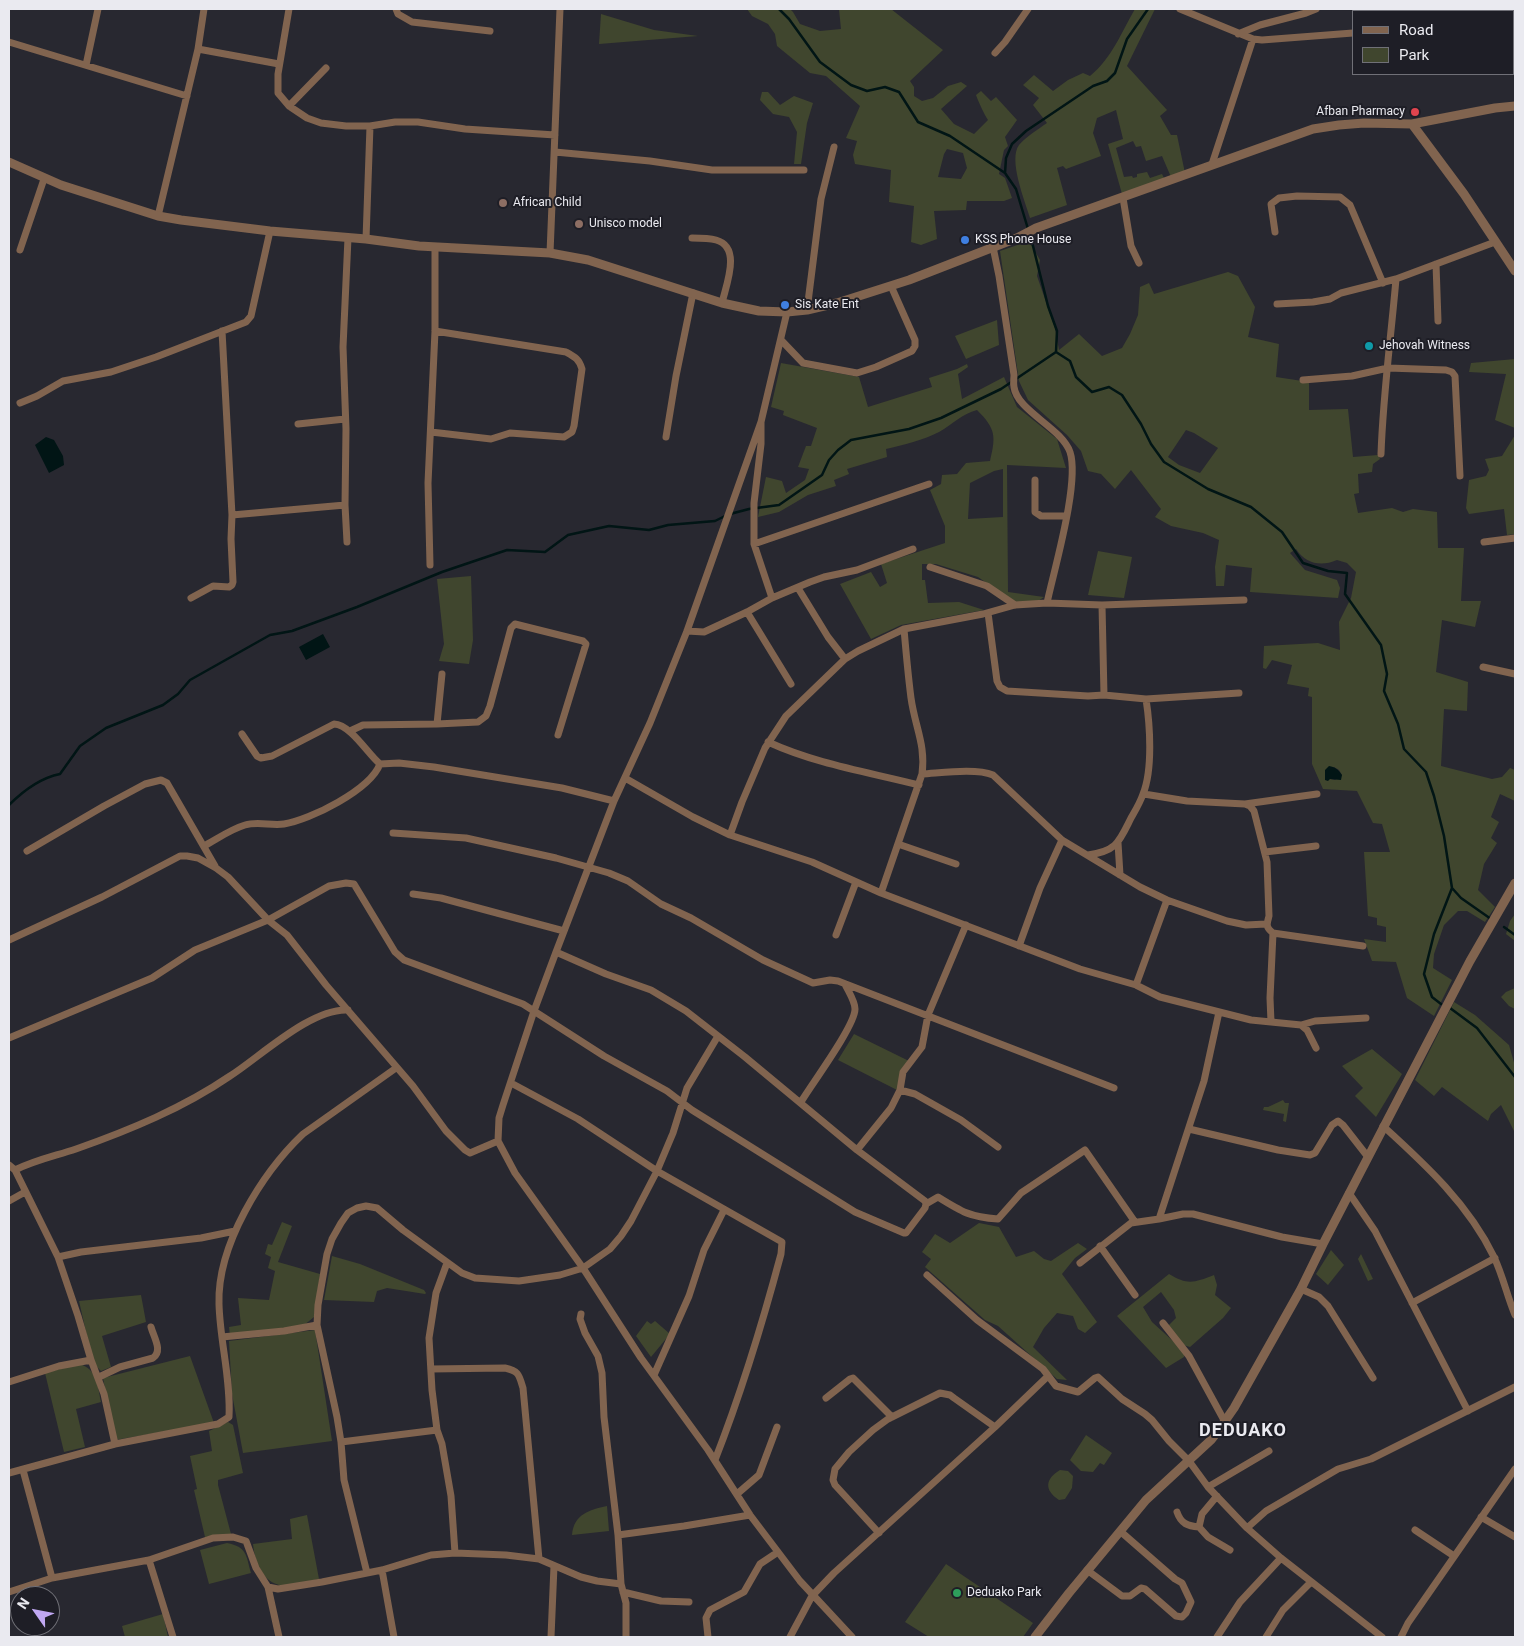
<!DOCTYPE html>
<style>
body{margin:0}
#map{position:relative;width:1524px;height:1646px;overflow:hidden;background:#282830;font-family:Roboto,sans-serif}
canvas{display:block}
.frame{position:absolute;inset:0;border:10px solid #eaeaf0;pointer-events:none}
.legend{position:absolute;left:1352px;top:10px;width:162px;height:65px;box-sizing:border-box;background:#1e1e26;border:1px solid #707077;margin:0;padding:6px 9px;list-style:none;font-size:15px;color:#eaeaf0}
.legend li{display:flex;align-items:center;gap:10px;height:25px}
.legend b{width:25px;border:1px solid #707077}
.north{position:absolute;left:10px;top:1586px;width:50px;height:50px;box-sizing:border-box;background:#1e1e26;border:1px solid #707077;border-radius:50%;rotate:303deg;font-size:14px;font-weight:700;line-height:20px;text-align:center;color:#eaeaf0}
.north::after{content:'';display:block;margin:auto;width:18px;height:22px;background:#c1a8f3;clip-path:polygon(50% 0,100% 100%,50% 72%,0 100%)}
</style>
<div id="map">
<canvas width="1524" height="1646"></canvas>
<div class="frame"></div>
<ul class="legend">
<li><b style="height:6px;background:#81644f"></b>Road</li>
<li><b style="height:14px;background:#40462e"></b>Park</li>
</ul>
<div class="north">N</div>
</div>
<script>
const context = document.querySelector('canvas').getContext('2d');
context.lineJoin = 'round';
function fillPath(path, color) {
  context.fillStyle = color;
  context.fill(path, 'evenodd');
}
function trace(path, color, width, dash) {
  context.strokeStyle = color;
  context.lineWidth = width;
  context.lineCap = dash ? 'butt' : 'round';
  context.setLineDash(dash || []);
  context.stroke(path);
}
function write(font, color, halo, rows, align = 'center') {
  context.font = font + ' Roboto,sans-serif';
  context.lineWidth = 4;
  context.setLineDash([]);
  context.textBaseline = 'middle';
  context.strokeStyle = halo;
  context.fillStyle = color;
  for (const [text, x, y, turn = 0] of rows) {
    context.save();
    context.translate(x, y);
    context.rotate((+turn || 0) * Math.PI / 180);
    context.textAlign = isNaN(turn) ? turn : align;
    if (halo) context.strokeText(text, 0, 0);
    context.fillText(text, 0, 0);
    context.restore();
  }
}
const green = new Path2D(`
 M747 9H790L793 12 800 24 820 31 841 29 839 9H891L943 50 910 81 914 87V96L922 101 933 98 948 86 961 82 967 86 941 109 954 124 974 134 988 120C984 114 979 103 976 95L981 91 991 101 996 97 1017 120 1005 137 1008 146 1004 150 999 174 1005 178 1012 198 1004 201H967L966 210 934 211 937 239 921 245 911 242 914 206 889 202 891 170 855 164 853 155 857 141 846 138 860 106 826 76 810 73 777 46 775 34 768 24 752 16ZM947 149 963 153 967 168 961 179 938 177 944 154Z
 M1135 9H1155L1127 66 1167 110 1160 116 1171 135H1177L1185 173 1171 177 1162 156 1146 161 1141 146 1136 147 1133 141 1116 148 1124 177 1132 176 1133 178 1137 177V174L1147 172 1150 178 1162 174 1165 180 1122 194 1108 144 1123 139 1116 110 1097 118 1093 133 1101 156 1066 169 1063 166 1057 168 1067 205 1030 218C1025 201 1008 160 1019 145 1027 136 1037 130 1047 123L1033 105 1039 98 1023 85 1034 75 1053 91 1068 80 1083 73 1090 76C1112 58 1121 33 1135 9Z
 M601 14 654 30 698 36 599 44Z
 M762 92H768L780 105 794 96 813 103 807 123 801 164H794L797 132 789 117 773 114 760 100Z
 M1029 241 1040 260 1037 276 1055 328 1059 350 1079 334 1102 356 1122 348 1130 334 1138 315 1140 287 1149 283 1154 294 1228 272 1238 276 1255 307 1248 337 1279 344 1276 377 1309 382V410L1348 409 1353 457 1378 455 1380 459 1373 464 1372 472 1358 474 1359 493 1354 494 1358 513 1392 508 1403 512 1413 509 1437 512 1438 548H1464L1461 601H1481L1475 627 1442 620 1436 672 1468 682 1467 711 1444 709 1441 766 1492 779 1502 777 1510 768 1515 770V801L1500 794 1491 817 1499 822 1491 838 1497 843 1484 864 1478 890 1495 907 1485 922 1467 911H1458L1444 925 1434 954 1433 968 1452 980 1434 1016 1407 998 1396 962 1372 961 1364 939 1386 942V927L1377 925V918L1368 916 1364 852H1390L1382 824 1373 823 1357 791 1323 789 1312 764V697L1308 696 1309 688 1287 684 1292 665 1272 660 1266 669 1263 668 1264 646 1318 643 1340 650 1339 622 1351 598 1356 572 1347 563 1337 560C1321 567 1306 564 1296 549L1290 553 1305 570 1337 580 1340 588 1338 598 1250 592 1252 568 1226 565 1224 586H1216L1215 567 1219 540 1203 533 1171 526 1155 517 1161 509 1131 470 1115 489 1101 474 1088 471 1081 451 1067 435 1028 400 1019 381 1000 251ZM1186 430 1194 433 1218 448 1200 473 1179 465 1168 457ZM1334 767 1339 770 1342 775 1335 780 1325 778Z
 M997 320 999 345 966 359 955 336Z
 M1515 359V428L1495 420 1506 374 1469 372 1471 363Z
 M781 363 859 377 868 407 932 387 929 378 957 369 967 364 968 367 958 374 962 399 1004 377 1017 407 1057 439 1066 468 1007 465 1008 592 1044 597 1038 601 1015 603 978 577 936 564H922V580H925L928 603 959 602 984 610 901 625 871 639 840 584 871 572 880 587 887 583 881 564 945 543V526L930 490 941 484 942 475 957 474 966 463 990 461C996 436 996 429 977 410 962 414 953 424 939 432 924 440 903 445 886 449L887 457 847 469 849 474 834 480 836 486 808 495 779 512 758 517 766 477 782 481 786 493 805 480 809 469 798 467 806 446H811L817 428 783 415 784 411 771 407ZM1003 469V517L968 519 970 483 994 471Z
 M1515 435V534L1507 535 1504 509 1469 514 1466 508 1469 480 1486 476 1489 470 1485 459 1502 456Z
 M1098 551 1132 557 1124 598 1088 595Z
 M471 576 473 640 469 664 439 661 444 644 437 579Z
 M1515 914V941L1506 934 1510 921Z
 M1515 988V1009L1509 1006 1501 997 1506 992Z
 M1454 1002 1475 1015 1509 1045 1515 1066V1133L1501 1105 1491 1114 1488 1121 1442 1087 1434 1096 1415 1080Z
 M854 1034 909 1061 897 1090 838 1060Z
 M1372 1049 1402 1074 1376 1117 1355 1096 1363 1088 1342 1066Z
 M1283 1100 1285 1103H1289L1286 1122 1283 1121 1284 1114 1263 1110 1264 1107H1268Z
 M282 1222 292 1226 278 1262 320 1274 314 1317 303 1326 230 1336 229 1327 241 1325 238 1298 269 1300 275 1271 268 1268 271 1257 265 1254 268 1244 272 1245Z
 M979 1223 999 1227 1016 1257 1034 1251 1044 1259 1051 1261 1078 1243 1087 1249 1075 1258 1062 1274 1097 1322 1085 1333 1078 1329 1073 1316 1057 1313 1044 1328 1033 1347 1067 1380 1057 1379 998 1326 985 1320 925 1267 931 1259 922 1252 935 1234 950 1243Z
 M1331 1250 1344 1265 1328 1285 1316 1274Z
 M1361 1254 1373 1279 1368 1281 1358 1259Z
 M332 1256 360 1264 424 1290 426 1293 425 1294 387 1288 377 1291 374 1302 324 1300Z
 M1169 1274C1187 1285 1194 1283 1214 1275L1217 1285 1215 1295 1231 1308 1223 1318 1190 1347 1183 1345 1168 1326 1176 1318 1174 1310 1161 1292 1143 1307 1152 1322 1184 1351V1357L1166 1368 1117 1316Z
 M141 1295 146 1322 102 1336 111 1367 101 1371 95 1365 92 1358 79 1301Z
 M647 1321 651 1324 655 1321 670 1334 651 1357 636 1336Z
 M315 1330 332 1441 243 1453 232 1394 229 1341Z
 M190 1356 214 1423 115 1440 103 1378Z
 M79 1364C97 1368 98 1387 101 1402L76 1409 85 1447 64 1452 45 1373Z
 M228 1422 233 1425 243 1473 218 1480V1485L231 1534 205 1537 194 1490 197 1489 190 1456 212 1451 209 1431Z
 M1086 1435 1112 1453 1104 1465 1100 1463 1093 1472 1081 1471 1070 1460Z
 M1060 1470 1068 1471 1073 1476 1072 1488 1065 1499 1059 1500C1044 1490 1045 1479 1060 1470Z
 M607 1506 609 1531 572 1535C574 1514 589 1510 607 1506Z
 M307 1515 319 1579C309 1581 297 1586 287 1586 264 1586 255 1564 253 1544L292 1539 290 1519Z
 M227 1543C247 1547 246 1555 251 1573L209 1584 200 1550Z
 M946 1564 1033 1623 1023 1637H929L905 1622Z
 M163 1614 168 1637H125L122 1626Z`);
const water = new Path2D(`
 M46 437 54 440 63 456 64 465 49 473 35 445Z
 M323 634 330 647 306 660 299 647Z
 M1329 766C1335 767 1338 769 1342 775L1341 780 1330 779 1328 781 1325 780V770Z`);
const stream = new Path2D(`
 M779 9 789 19 820 62 851 85 867 91 885 87 899 92 918 122 950 136 1005 173 1016 189 1028 229
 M1005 173 1006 158 1012 144 1026 131 1093 86 1107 81 1115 73 1127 39 1148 9
 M1030 234 1048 306 1057 331 1056 352 1070 361 1076 377 1092 392 1109 387 1122 395 1141 424 1151 444 1164 462 1208 489 1251 507 1282 532 1303 563 1328 571 1347 573 1345 594 1381 645 1387 674 1384 691 1398 724 1404 749 1426 772 1434 796 1444 836 1452 888 1461 898 1491 919
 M730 514 749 509 779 505 822 475 829 460 838 450 851 440 909 429 941 418 1001 389 1056 352
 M9 805C23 791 40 778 60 774L80 746 106 728 163 705 178 694 190 680 270 635 292 631 357 607 442 572 507 550 545 552 568 535 609 526 649 530 668 525 715 521 725 516
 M1504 927 1515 935
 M1441 1004 1432 997 1424 974 1434 934 1452 888
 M1450 1008 1477 1028 1515 1077`);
const minor = new Path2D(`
 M289 9 278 74V93L289 106 307 118 321 123 346 126H370L395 122H418L465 129 555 135
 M396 9 398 14 412 22 490 31
 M1180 9 1253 39 1262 40 1353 33
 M1513 14H1515
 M1238 34 1260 25 1306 13 1316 9
 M9 42 187 96
 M198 49 279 64
 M995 53 1005 42 1028 9
 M86 65 98 9
 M289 106 326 68
 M555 152 650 161 712 170H804
 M1212 164 1253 39
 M1123 198 1131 246 1139 263
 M158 216 198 49 204 9
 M1275 232 1271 204 1279 198 1297 196 1340 197 1350 205 1383 283
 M692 238C700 238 709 238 716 240 742 247 726 285 722 303
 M366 239 370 126
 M993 247 999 276 1014 375C1014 379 1013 383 1014 387 1017 411 1062 428 1070 452 1080 482 1054 570 1047 603
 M20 250 44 179
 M550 253 560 9
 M1436 264 1438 321
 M1277 304 1313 302 1330 299 1341 293 1396 279 1495 242
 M807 310 821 199 834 147
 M781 340 803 363 857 373 876 367 912 351 915 346V340L891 286
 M1303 380 1352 376 1388 368 1446 370 1452 372 1455 376 1460 476
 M20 403 37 396 63 381 111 372 156 357 246 322 251 316 270 231
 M761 422 687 631 650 723 614 801 556 952 534 1011 503 1105 499 1118 498 1141 515 1173 583 1268 641 1358 708 1450 750 1515 800 1581 852 1637
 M298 424 345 419
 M431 432 491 439 510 433 564 437 572 432 574 426 582 369C579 359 575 357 566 352L435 331
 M666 437 676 376 693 293
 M1381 454C1383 395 1391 337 1396 279
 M1035 480V512L1041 516H1066
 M232 515 345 505
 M347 542 345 505 346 429 343 347 348 238
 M1484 542 1515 538
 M754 544 929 484
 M430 565 428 483 435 331V247
 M930 567 987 586 1015 605
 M798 588 828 637 845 659
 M191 598 213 586 229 587 232 585 233 582 231 539 232 515 222 331
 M772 598 754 544V503L761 444V422L787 312
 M1102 605 1104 695 1146 699 1239 693
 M747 612 791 684
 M988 613 997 681 1000 687 1007 691 1088 696 1104 695
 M687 631 704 632 747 612 772 598 810 582 824 577 857 570 913 549
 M1483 667 1515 674
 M437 724 478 722 486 716 490 706 511 628 515 624 583 641 586 644 558 735
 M350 731 363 725 437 724 442 674
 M242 734 257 756 261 758 272 756 334 724C351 725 367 753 380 764L399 763 434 767 562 788 614 801
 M768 742C816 764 868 772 919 785
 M922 774C941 773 976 768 993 775L1062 840 1140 887 1167 900 1227 921 1246 925 1266 924
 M625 778 693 817 730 835 812 862 881 893 1080 969 1136 985 1160 997 1251 1020 1301 1025 1307 1030 1316 1048
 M1144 794 1187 801 1245 804 1250 806 1254 811 1267 862 1269 916C1267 924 1265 927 1273 933L1363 946
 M1245 804 1317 794
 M393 833 466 838 556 858 609 873 628 881 661 904 691 918 763 960 813 983 830 980 838 981C930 1017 1022 1052 1114 1088
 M730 835 742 802 765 748 786 716 845 659 858 651 904 629 983 614 1015 605 1047 603 1102 605 1244 600
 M1118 843 1120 875
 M898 844 956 864
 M204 846C217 839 231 829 245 825 258 821 271 826 284 824 310 820 370 790 380 764
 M27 851 104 806 145 784 161 780 167 783 215 866
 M1265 852 1316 846
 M1088 855C1117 851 1119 842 1131 818 1135 811 1140 803 1143 794 1153 769 1150 725 1146 699
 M881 893 922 774C926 745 915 727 911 698 908 675 906 652 904 629
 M413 894 441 898 564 931
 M836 935 856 882
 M9 940 102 897 180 856H187L198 858 216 868 228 877 268 920 287 935 326 985 413 1086 446 1131 465 1150 470 1153 498 1141
 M1019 946 1040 888 1062 840
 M1136 985 1167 900
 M1271 1022 1270 998 1273 933
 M1301 1025 1315 1021 1366 1018
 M9 1038 152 978 195 950 268 920 329 886 346 883 354 884 395 952 404 960 523 1004 604 1056 667 1091 692 1110 855 1212 904 1233H906L925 1208 926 1204 925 1201 857 1150 745 1057 686 1011 651 990 606 974 556 952
 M511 1083 578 1119 657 1171 782 1242 781 1254C762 1325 742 1391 715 1460
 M900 1090 915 1094 961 1120 998 1147
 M801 1102C811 1085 855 1026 855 1009 855 1001 848 991 845 984
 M1383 1126C1426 1165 1469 1205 1494 1257 1503 1276 1507 1296 1515 1315
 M1189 1129 1278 1150 1310 1155 1315 1153 1332 1125 1338 1121 1343 1125 1368 1157
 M857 1150 891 1108 900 1090 903 1072 922 1047 928 1015 966 925
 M9 1165 15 1170 58 1257 78 1316 91 1360 104 1394 115 1444
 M15 1170C35 1160 55 1156 76 1149 130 1130 183 1108 230 1076 261 1056 311 1008 348 1010
 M1349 1193 1375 1231 1468 1411
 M9 1201 25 1192
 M926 1204 938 1197C962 1212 970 1217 998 1219L1021 1193 1085 1150 1135 1222
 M1159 1219 1204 1081 1219 1012
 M1100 1246 1135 1295
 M58 1257 81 1252 201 1238 235 1231
 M447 1263 436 1293 429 1338 432 1390 437 1430 442 1444 451 1496 455 1553
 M1080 1263 1131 1223 1159 1219 1183 1214H1193L1282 1237 1323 1244
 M927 1275 977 1320 1043 1369 1056 1386 1078 1392 1095 1378 1098 1377 1122 1399 1145 1414 1152 1420 1169 1441 1189 1461 1208 1487 1247 1528 1281 1558 1382 1637
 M1301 1289 1319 1297 1328 1306 1373 1378
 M1412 1303 1495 1258
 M581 1314 580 1319 585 1333 598 1356 602 1373 604 1417 618 1535 621 1584 626 1603V1637
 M1163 1323 1189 1356 1225 1422
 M222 1337 284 1331 317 1325
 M431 1369 505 1368C519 1371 519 1375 523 1388L539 1559
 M654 1375 689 1296 704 1250 724 1210
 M99 1377 120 1367 153 1358C163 1351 154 1338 151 1327
 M9 1382 59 1366 91 1360
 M826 1398 850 1379 853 1378 892 1417
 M341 1442 437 1430
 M23 1470 52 1578
 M9 1473 115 1444 218 1424 229 1417C231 1379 220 1342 219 1304 217 1245 262 1173 303 1134L396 1068
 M1208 1487 1269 1451
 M737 1494 759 1475 777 1427
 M1217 1496 1202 1514 1199 1527 1208 1537 1230 1550
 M1177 1512C1181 1524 1188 1526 1199 1527
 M1481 1517 1515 1537
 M1247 1528 1266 1511 1338 1469 1371 1459 1515 1387
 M1415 1530 1454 1556
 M879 1533 835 1485 833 1480 835 1469 849 1452 873 1430 888 1419 940 1393 950 1395 954 1398 995 1427
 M618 1535 684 1526 750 1515
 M149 1560 173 1637
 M382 1570 394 1637
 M1087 1570 1122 1596H1130L1141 1588 1145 1589 1176 1616 1182 1617 1186 1613 1191 1602 1182 1583 1175 1579 1120 1531
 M367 1573 344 1480 341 1442 337 1417 317 1325 318 1305 327 1254 332 1239 341 1223 348 1213 357 1208 366 1206 377 1208 403 1230 462 1273 475 1278 519 1281 560 1275 583 1268 610 1249 621 1236 631 1221 657 1171 673 1133 687 1088 718 1036
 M268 1587 278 1589 322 1582 382 1570 431 1555 455 1553 506 1555 539 1559 581 1577 597 1581 621 1584
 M9 1592 52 1578 149 1560 213 1538 233 1537 246 1541 256 1568 268 1587 279 1637
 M623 1592 661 1601 689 1602
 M551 1637 554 1566
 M708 1637 706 1618 710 1610 744 1592 760 1564 778 1552
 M790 1637 812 1596 834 1573 995 1427 1048 1376
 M1217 1637 1240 1602 1281 1558
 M1266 1637 1283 1610 1311 1582
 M1401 1637 1408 1623 1515 1469`);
const tertiary = new Path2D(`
 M1412 124 1464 194 1515 271
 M9 162 61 185 158 216 181 220 270 231 366 239 419 246 550 253 588 260 722 303 759 311 787 312 807 310 837 303 909 280 1017 238 1036 228 1313 129 1339 125 1364 123 1412 124 1495 108 1515 106
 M1035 1637 1069 1593 1146 1500 1211 1440 1218 1431 1234 1408 1301 1289 1323 1244 1470 961 1515 883`);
const markers = [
 [1415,112,5,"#e0444e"],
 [503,203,5,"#8d6e63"],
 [579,224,5,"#8d6e63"],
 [965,240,5,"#3f7fe0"],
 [785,305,5,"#3f7fe0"],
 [1369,346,5,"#0f9aa8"],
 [957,1593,5,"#2e9e5b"]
];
const poiNames = [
 ["Afban Pharmacy",1405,112,"right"],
 ["African Child",513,203],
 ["Unisco model",589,224],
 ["KSS Phone House",975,240],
 ["Sis Kate Ent",795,305],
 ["Jehovah Witness",1379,346],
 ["Deduako Park",967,1593]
];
const districtNames = [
 ["DEDUAKO",1243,1431]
];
fillPath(green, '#40462e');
fillPath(water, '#011515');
trace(stream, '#011515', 2.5);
trace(minor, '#81644f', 7);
trace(tertiary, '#81644f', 9);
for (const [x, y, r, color] of markers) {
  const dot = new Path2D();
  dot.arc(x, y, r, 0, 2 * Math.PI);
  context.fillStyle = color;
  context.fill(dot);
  trace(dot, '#1e1e26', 2);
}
write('12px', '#eaeaf0', '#1e1e26', poiNames, 'left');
context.letterSpacing = '1px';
write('bold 18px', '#eaeaf0', '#1e1e26', districtNames);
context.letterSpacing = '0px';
</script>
